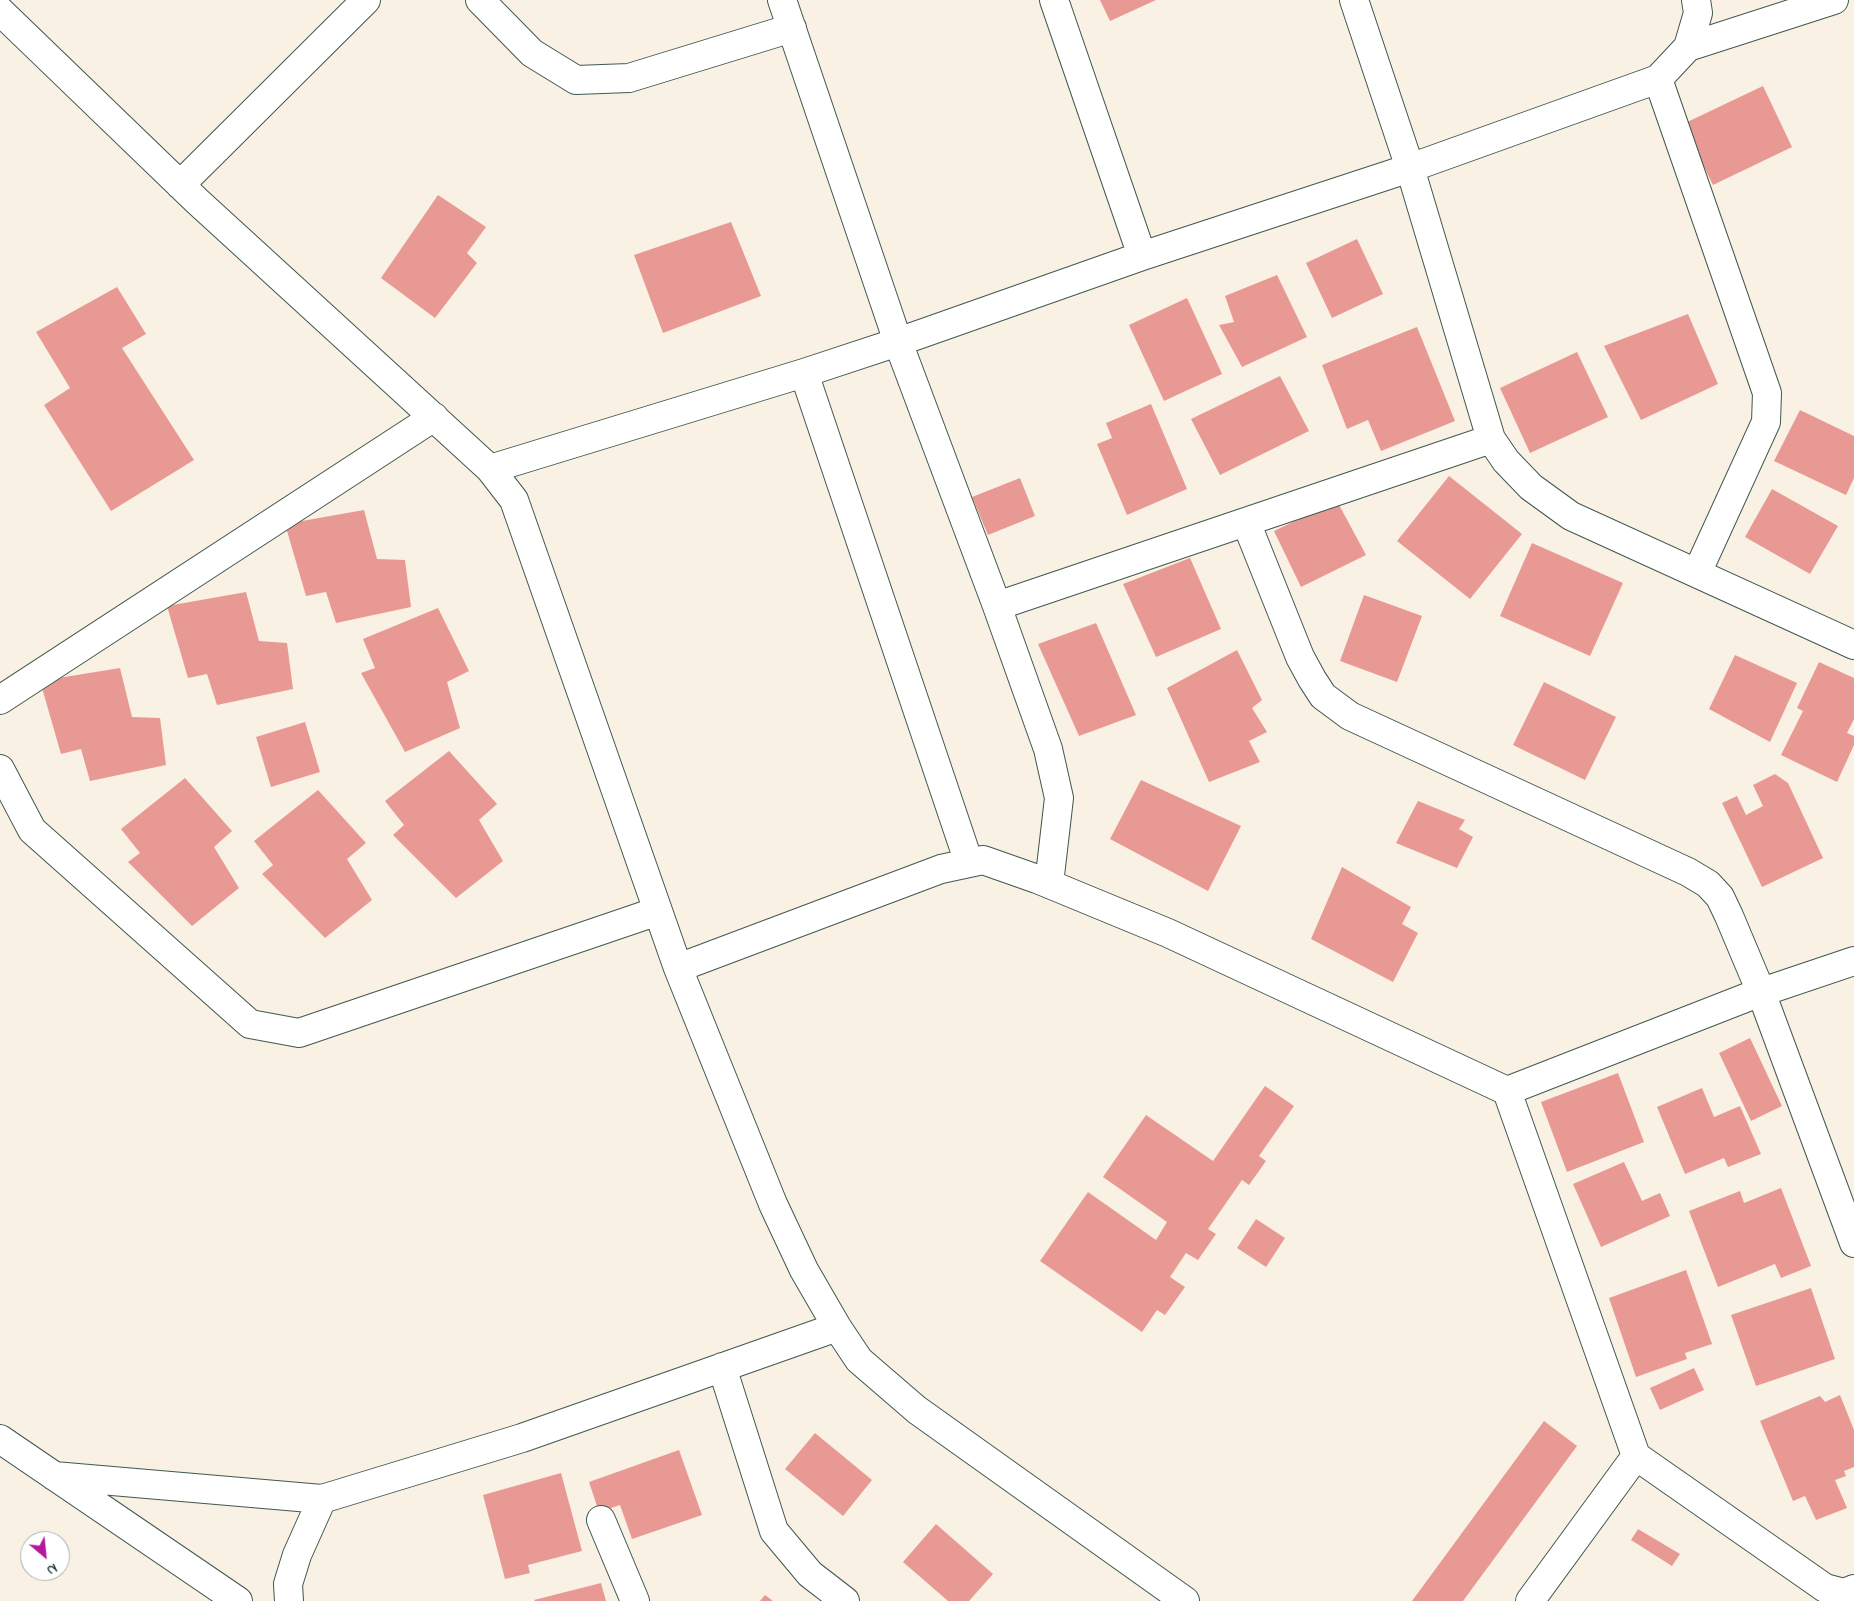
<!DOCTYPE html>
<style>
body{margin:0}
#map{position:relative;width:1854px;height:1601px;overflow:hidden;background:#f9f1e3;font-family:"Indie Flower",sans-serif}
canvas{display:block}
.north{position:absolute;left:20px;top:1531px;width:50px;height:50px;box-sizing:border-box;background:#fff;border:1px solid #a5b1ae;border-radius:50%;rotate:152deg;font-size:14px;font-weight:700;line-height:20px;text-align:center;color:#1f3d34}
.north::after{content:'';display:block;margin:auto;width:18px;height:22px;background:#b5179e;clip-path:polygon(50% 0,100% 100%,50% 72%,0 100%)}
</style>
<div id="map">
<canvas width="1854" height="1601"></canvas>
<div class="north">N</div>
</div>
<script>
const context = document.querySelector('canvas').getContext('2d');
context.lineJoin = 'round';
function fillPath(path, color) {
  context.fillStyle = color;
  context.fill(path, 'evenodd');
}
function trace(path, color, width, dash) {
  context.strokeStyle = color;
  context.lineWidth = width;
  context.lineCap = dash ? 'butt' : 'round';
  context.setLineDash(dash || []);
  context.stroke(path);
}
const building = new Path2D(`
 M1100 0H1156L1110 21Z
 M1763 86 1792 147 1713 185 1683 124Z
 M438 195 486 227 467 253 477 263 435 318 381 278Z
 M731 222 761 296 663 333 634 255Z
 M1357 239 1383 294 1332 318 1306 263Z
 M1277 275 1307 337 1242 367 1219 325 1234 322 1225 296Z
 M117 287 146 334 122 348 194 460 111 511 44 405 70 388 36 332Z
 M1187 298 1222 374 1164 401 1129 325Z
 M1688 314 1718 384 1641 420 1604 346Z
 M1417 327 1455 421 1381 451 1368 420 1347 429 1322 365Z
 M1577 352 1608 417 1530 453 1500 388Z
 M1280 376 1309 431 1220 475 1191 419Z
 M1151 404 1187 489 1127 515 1097 444 1112 438 1106 423Z
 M1800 410 1854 436V478L1846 495 1774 461Z
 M1449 476 1522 534 1470 599 1397 541Z
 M1020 478 1035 516 988 535 972 497Z
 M1772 489 1838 526 1810 574 1745 537Z
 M1337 501 1366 555 1301 587 1274 531Z
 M364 510 377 559 405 560 411 607 336 623 326 592 306 596 285 524Z
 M1532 543 1623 583 1590 656 1500 616Z
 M1190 558 1221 629 1156 657 1123 584Z
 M246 592 259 641 287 643 293 689 217 705 207 674 188 678 167 606Z
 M1364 595 1422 616 1397 682 1340 661Z
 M438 608 469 671 447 682 460 728 405 752 361 673 375 668 363 639Z
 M1096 623 1136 715 1079 736 1038 644Z
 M1237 650 1262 700 1252 708 1267 732 1249 741 1260 762 1209 782 1167 688Z
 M1735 655 1797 683 1770 742 1709 709Z
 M1819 662 1854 678V719L1847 733 1854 736V745L1837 782 1781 755 1803 711 1797 708Z
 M120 668 132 717 160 718 166 765 90 781 81 749 61 754 40 681Z
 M1544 682 1616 717 1585 780 1513 745Z
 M305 722 320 772 271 787 256 737Z
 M449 751 497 804 479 820 503 861 456 898 393 835 404 825 385 801Z
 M1775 774 1788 783 1823 858 1762 887 1722 803 1737 796 1746 815 1763 806 1753 785Z
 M185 778 232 831 214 847 239 888 192 926 128 862 140 853 121 829Z
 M1141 780 1241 826 1208 891 1110 839Z
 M318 790 366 843 347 859 372 900 325 938 262 874 273 865 254 841Z
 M1418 801 1465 820 1459 829 1473 837 1457 868 1396 843Z
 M1342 867 1411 907 1402 924 1418 933 1393 982 1311 939Z
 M1750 1038 1782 1106 1751 1121 1719 1053Z
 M1618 1073 1644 1142 1567 1172 1541 1102Z
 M1265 1086 1294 1106 1259 1156 1266 1161 1249 1185 1242 1180 1208 1229 1216 1234 1198 1260 1186 1253 1170 1277 1185 1287 1165 1315 1157 1310 1142 1332 1040 1261 1088 1192 1156 1240 1167 1222 1103 1177 1146 1115 1213 1161Z
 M1702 1088 1714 1117 1740 1106 1761 1154 1728 1167 1724 1158 1685 1174 1657 1107Z
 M1624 1162 1642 1201 1660 1193 1670 1216 1601 1247 1573 1184Z
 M1781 1188 1811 1266 1781 1278 1775 1264 1718 1287 1689 1211 1740 1191 1744 1203Z
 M1256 1219 1285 1238 1266 1267 1237 1248Z
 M1686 1270 1712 1344 1685 1353 1687 1359 1636 1377 1609 1298Z
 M1811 1288 1835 1359 1756 1386 1731 1315Z
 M1694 1368 1704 1390 1660 1410 1650 1388Z
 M1840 1395 1854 1430V1467L1844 1471 1846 1476 1835 1480 1847 1508 1816 1520 1805 1496 1793 1501 1760 1421 1820 1396 1825 1402Z
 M1544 1421 1577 1446 1463 1601H1412Z
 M815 1433 872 1480 843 1516 785 1469Z
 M679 1450 702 1515 632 1539 620 1505 599 1512 589 1482Z
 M561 1473 582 1551 528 1565 530 1573 505 1579 483 1495Z
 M936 1524 993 1574 969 1601H948L903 1562Z
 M1638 1529 1680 1554 1672 1566 1631 1540Z
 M601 1583 606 1601H535L534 1600Z
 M765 1595 773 1601H760Z`);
const minor = new Path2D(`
 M480 0 532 53 576 80 629 78 792 28
 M782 0 898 342 997 606 1048 749 1059 798 1049 884
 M1054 0 1142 256
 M1354 0 1410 168 1491 439 1506 461 1531 487 1571 516 1854 645
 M0 11 197 201 490 469 514 500 678 968 773 1204 804 1270 837 1327 859 1360 917 1410 1185 1601
 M1688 47 1834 0
 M1658 79 1767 393 1766 422 1697 573
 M180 185 366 0
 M804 373 969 863
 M490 469 804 373 898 342 1142 256 1410 168 1658 79 1688 47 1698 13 1696 0
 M1246 522 1300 657 1312 679 1323 696 1350 716 1688 872 1708 884 1720 897 1729 916 1761 992 1854 1243
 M997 606 1491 439
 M0 700 434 417
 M0 769 32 830 250 1024 299 1033 658 911
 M678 968 941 869 983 860 1037 879 1168 933 1507 1091 1753 995 1854 961
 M1507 1091 1636 1456 1530 1601
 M722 1367 774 1531 810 1574 845 1601
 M0 1439 238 1601
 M1636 1456 1825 1588 1844 1593 1854 1589
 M54 1476 322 1499 522 1438 837 1327
 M601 1520 635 1601
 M289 1601 288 1584 297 1555 322 1499`);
fillPath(building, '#e99994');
trace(minor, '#40584e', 30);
trace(minor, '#fff', 28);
</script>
